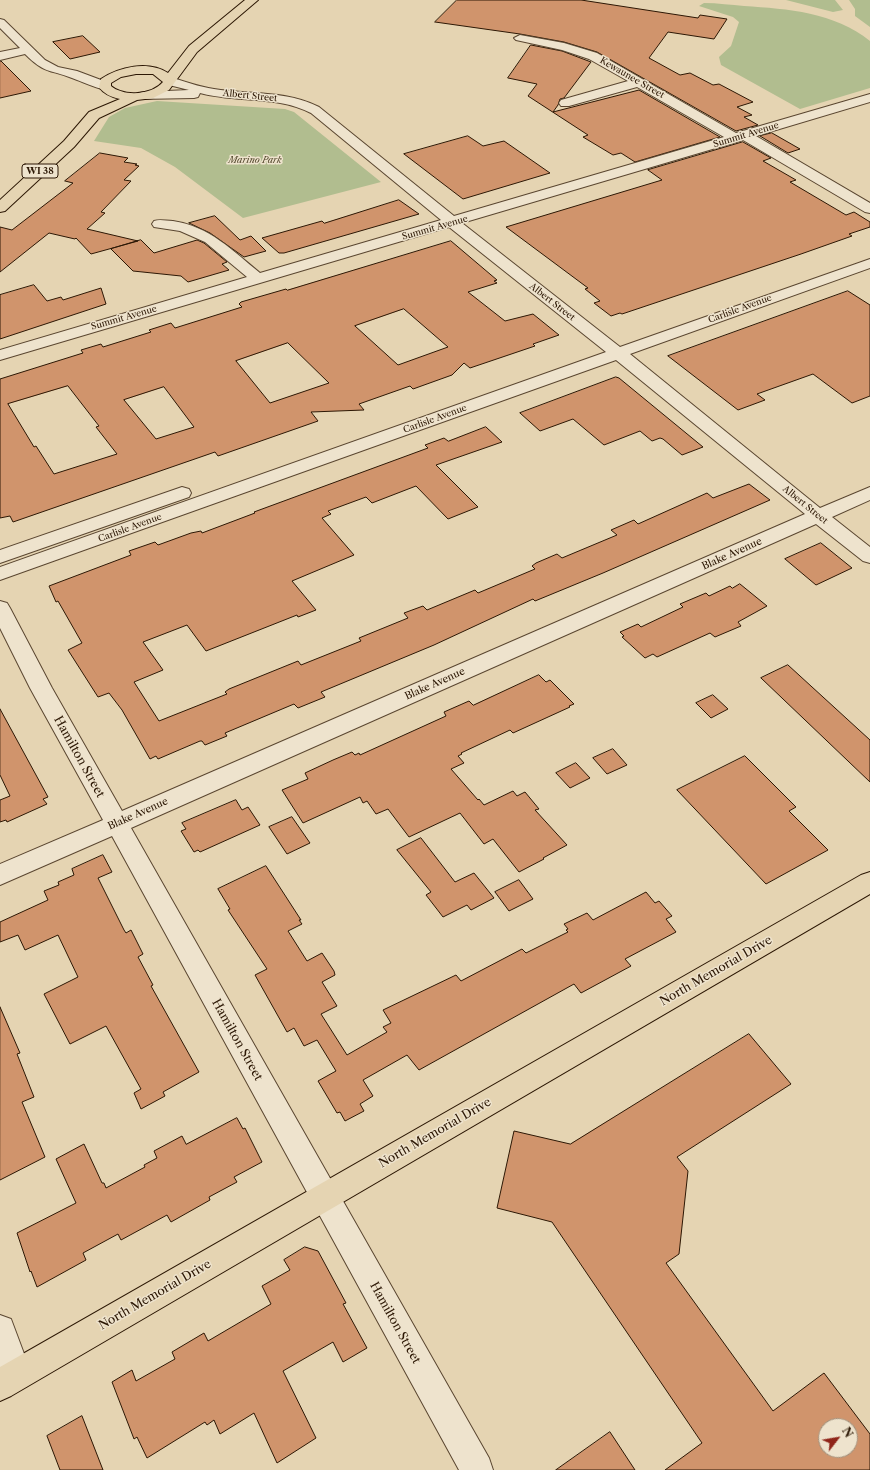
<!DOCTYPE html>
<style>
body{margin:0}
#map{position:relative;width:870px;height:1470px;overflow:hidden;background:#e5d4b2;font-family:"Libre Caslon Text",serif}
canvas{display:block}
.north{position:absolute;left:818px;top:1418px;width:40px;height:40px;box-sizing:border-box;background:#eee3cd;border:1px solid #a0917d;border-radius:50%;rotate:59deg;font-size:11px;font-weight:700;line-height:16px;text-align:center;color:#2c1704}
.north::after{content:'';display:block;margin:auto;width:14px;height:18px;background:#8f2418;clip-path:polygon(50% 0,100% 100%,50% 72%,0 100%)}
</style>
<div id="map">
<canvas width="870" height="1470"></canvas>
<div class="north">N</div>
</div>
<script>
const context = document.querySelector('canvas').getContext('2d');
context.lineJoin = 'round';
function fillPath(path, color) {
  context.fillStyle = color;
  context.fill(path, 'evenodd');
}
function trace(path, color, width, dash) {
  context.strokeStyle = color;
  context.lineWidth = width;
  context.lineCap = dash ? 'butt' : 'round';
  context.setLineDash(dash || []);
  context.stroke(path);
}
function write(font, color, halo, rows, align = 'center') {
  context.font = font + ' "Libre Caslon Text",serif';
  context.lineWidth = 3;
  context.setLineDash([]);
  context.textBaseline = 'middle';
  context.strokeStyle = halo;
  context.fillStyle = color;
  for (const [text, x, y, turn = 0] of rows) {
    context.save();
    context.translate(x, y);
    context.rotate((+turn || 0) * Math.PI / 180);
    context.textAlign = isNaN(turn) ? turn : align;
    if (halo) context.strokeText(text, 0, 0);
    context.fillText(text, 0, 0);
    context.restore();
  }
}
const green = new Path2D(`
 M786 0H835L843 10 833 12Z
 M849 0H870V27L855 16V9Z
 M704 3C718 3 731 5 744 6 788 9 834 12 870 41V88L800 109 721 65 719 57 731 46 739 22 733 17 699 6Z
 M157 101 285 109 294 112 381 182 243 218 175 167 141 148 94 141 109 117 125 108Z`);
const building = new Path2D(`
 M457 0H581L698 18 700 15 727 19 714 39 668 32 649 58 680 75 690 73 713 85 719 84 753 102 737 107 752 115 744 117 758 125 736 131 597 52 564 42 520 34 435 22Z
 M83 36 100 52 70 59 53 42Z
 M531 45 562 51 591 62 564 98 560 99 558 105 553 112 639 90 720 137 635 162 621 153 613 155 583 137 588 135 528 96 537 84 508 78Z
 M0 61H1L31 91 0 98Z
 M772 133 800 149 788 153 760 136Z
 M468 136 483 146 504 141 550 173 463 199 404 154Z
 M743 142 771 158 763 161 796 180 790 182 846 215 854 212 870 222V227L849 234 852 236 801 254 622 314 620 313 611 316 594 303 600 301 585 289 588 288 506 227 662 180 648 170Z
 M100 153 128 158 124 162 137 164 135 165 139 166 124 180 131 181 101 212 105 213 87 229 138 241 91 254 76 238 75 239 49 233 0 272V227L12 230 73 183 65 181Z
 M399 200 419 214 284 253H279L262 238 322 221 324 223Z
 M215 216 240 240 251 236 266 251 244 257 210 233 189 223Z
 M141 240 154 253 197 240 204 243 227 262 222 264 229 270 188 282 181 276 133 271 111 249Z
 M451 241 497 280 494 281 497 283 468 292 505 321 533 314 559 335 533 344 535 346 470 368 464 363 452 375 413 389 410 386 359 404 364 410 311 412 318 421 218 456 215 452 13 522 10 516 0 518V379L83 353 81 350 101 344 103 347 151 332 149 330 171 323 175 328 242 307 239 304 241 302 286 289 287 290ZM404 309 448 347 398 365 355 326ZM288 343 329 383 270 403 236 361ZM68 386 99 426 96 427 117 454 54 474 36 446 34 447 8 404ZM164 387 194 427 156 439 124 400Z
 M34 285 47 301 61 297 63 300 101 288 106 304 0 339V295Z
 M848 291 870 305V396L852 403 813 374 757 394 765 400 738 410 668 356Z
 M616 377 619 378 703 447 682 455 663 439 660 438 652 441 640 431 604 445 573 419 540 431 520 413Z
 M486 427 502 442 436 465 478 507 448 519 416 486 372 503 366 497 328 511 331 514 322 518 354 555 292 581 316 610 298 617 297 615 206 651 187 625 143 642 163 670 134 682 159 721 227 694 225 692 229 689 298 661 301 665 361 641 359 638 408 618 404 613 423 606 427 610 475 590 478 593 535 569 532 566 536 563 557 554 562 558 617 535 611 530 634 520 638 524 707 493 713 498 749 484 770 500 603 573 535 601 533 599 434 645 321 692 325 697 298 708 294 704 225 733 227 736 205 745 202 741H200L158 759 156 756 150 759 122 710 109 693 98 697 68 650 82 643 58 601 56 602 49 586 131 555 129 551 155 542 158 545 191 533 201 531 202 533 255 513 254 512 428 448 425 445 444 438 448 441Z
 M821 543 852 568 816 585 785 559Z
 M740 584 767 606 738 622 741 626 715 637 710 633 657 657 653 654 645 658 622 637 624 636 620 632 638 624 641 627 683 607 680 604 706 593 709 596 730 586 732 588Z
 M788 665 870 740V782L761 678Z
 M539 675 546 682 550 680 574 704 569 706 570 707 513 733 510 730 461 753 462 754 458 756 464 763 451 769 478 800 479 799 484 805 513 791 517 796 525 792 539 809 535 810 567 845 543 858 544 859 519 872 493 839 484 844 460 813 409 837 388 809 376 814 367 801 363 803 360 797 303 823 282 790 308 779 305 773 333 760 352 752 355 755 359 753 360 755 446 716 444 712 469 701 473 705Z
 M713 695 728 709 711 718 696 703Z
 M0 709 48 797 43 799 47 804 7 822 6 820 0 822V800L10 796 0 775Z
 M613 749 627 765 607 774 593 758Z
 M745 756 796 807 789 811 828 850 766 884 677 790Z
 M576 763 590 778 570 788 556 773Z
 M236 800 242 810 248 807 260 825 200 852 198 850 194 852 181 831 186 829 182 823Z
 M292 817 310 843 287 854 269 827Z
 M421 838 455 882 474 873 494 898 471 910 467 905 443 917 426 895 431 892 397 850Z
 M103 855 112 872 98 878 124 930 126 933 131 930 143 954 138 957 153 985 151 986 199 1072 163 1092 165 1096 141 1109 134 1093 141 1089 106 1026 70 1044 44 994 78 977 58 935 25 950 18 935 0 942V922L48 900 44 891 59 885 58 882 74 875 72 869Z
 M266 866 301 920H299L302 924 288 931 307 961 322 953 334 971 335 975 322 982 337 1006 321 1014 347 1055 387 1032 383 1027 391 1023 383 1010 456 975 461 981 522 949 526 953 568 932 566 930 568 929 564 924 587 913 593 920 646 892 655 903 659 901 672 916 666 919 676 932 625 959 631 966 581 993 574 984 419 1070 407 1055 363 1080 373 1096 360 1104 364 1111 345 1121 340 1112 337 1113 318 1081 336 1071 317 1040 304 1046 294 1028 287 1032 255 975 267 969 228 910 230 909 218 889Z
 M519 880 533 899 509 911 495 892Z
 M0 1007 20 1053 17 1054 34 1097 22 1102 45 1157 0 1180Z
 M749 1034 791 1084 677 1157 688 1171 679 1254 666 1263 773 1411 824 1373 870 1434V1470H665L702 1443 552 1222 497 1208 514 1131 570 1144ZM826 1426H850V1450H826Z
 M237 1118 243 1129 245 1128 262 1162 234 1177 237 1182 209 1197 210 1200 171 1222 167 1215 121 1240 118 1234 83 1253 86 1260 37 1287 31 1271 30 1272 17 1233 76 1203 56 1159 84 1144 102 1183H104L106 1188 145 1167 144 1165 157 1158 154 1151 182 1136 186 1144Z
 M305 1247 318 1251 346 1303 343 1304 367 1348 343 1362 333 1342 283 1371 316 1438 277 1463 254 1413 220 1434 214 1420 207 1425 205 1422 147 1458 137 1437 134 1439 112 1382 132 1370 136 1381 175 1359 172 1352 204 1333 208 1341 271 1304 262 1286 290 1270 284 1260Z
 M82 1416 103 1470H60L47 1436Z
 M610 1432 635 1470H556Z`);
const minor = new Path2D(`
 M0 19 4 20 45 60 58 67 77 71 109 83 111 86 105 90C94 87 83 82 72 78 49 69 45 74 25 54L0 60V52L20 48 0 28Z
 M520 35 564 43 597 53 736 133 870 94V102L756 136 870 203V213L865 212 743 140 462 223 620 347 870 259V268L630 354 820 508 870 487V500L832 517 870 547V563L863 561 816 524 131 828 489 1458 493 1470H459L112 836 0 885V864L103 820 30 688 0 628V601L7 603 10 608 52 688 122 811 805 514 616 360 0 580V567L606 352 449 227 0 360V350L247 277 205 242 180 231 154 227 152 224 154 221C160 219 166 221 173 221 209 226 233 251 260 273L441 220 311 113C276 95 237 103 200 93L198 97 194 98 140 99 138 96 140 93 144 92 189 90 165 84 163 81 165 78 169 77C184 81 199 87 214 89 250 95 285 90 319 107L454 216 724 137 637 87 569 106H561L559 103 561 100 628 81 589 59 562 50 516 40 514 38Z
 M182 487 189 489 191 493 189 497 0 563V550Z
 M0 1315 11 1319 32 1375 27 1386 16 1391 5 1386 0 1374Z`);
const major = new Path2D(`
 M245 0H258L197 52 169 90 153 98 137 100 99 118 74 147 5 211 0 212V200L64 141 89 112 120 99C111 97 104 94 99 87L101 79C119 67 148 60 168 73L189 46ZM136 74H153L163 82C152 95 124 97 111 86V83L121 77Z
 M870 872V894L11 1396 0 1401V1367L861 875Z`);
const farStreetnames = [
 ["Kewaunee Street",632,78,30],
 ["Albert Street",250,96,6],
 ["Summit Avenue",746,135,-17],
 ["Summit Avenue",435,228,-16],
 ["Albert Street",552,302,38],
 ["Carlisle Avenue",740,309,-20],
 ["Summit Avenue",124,318,-16],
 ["Carlisle Avenue",435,419,-20],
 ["Albert Street",805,505,39],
 ["Carlisle Avenue",130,528,-20]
];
const farParknames = [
 ["Marino Park",255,160]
];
const shields = [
 [40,171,36]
];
const shieldNames = [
 ["WI 38",40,171]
];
const streetNames = [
 ["Blake Avenue",732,554,-24],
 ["Blake Avenue",435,684,-24],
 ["Blake Avenue",138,814,-24]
];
const nearStreetnames = [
 ["Hamilton Street",79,757,61],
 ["North Memorial Drive",716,971,-30],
 ["Hamilton Street",237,1040,61],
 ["North Memorial Drive",435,1133,-30],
 ["North Memorial Drive",155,1295,-30],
 ["Hamilton Street",395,1323,61]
];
fillPath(green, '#b1bd8f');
fillPath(building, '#d0946c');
trace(building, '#2c1704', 1);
trace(minor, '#5a4630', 2);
trace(major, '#2c1704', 2);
fillPath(minor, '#eee3cd');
fillPath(major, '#e5d4b2');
write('9px', '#2c1704', '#eee3cd', farStreetnames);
write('italic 9px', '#54492e', '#eee3cd', farParknames);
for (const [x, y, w] of shields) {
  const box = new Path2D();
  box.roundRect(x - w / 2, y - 7, w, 14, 3);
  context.fillStyle = '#eee3cd';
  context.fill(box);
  trace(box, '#2c1704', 1);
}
write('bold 9px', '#2c1704', null, shieldNames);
write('10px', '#2c1704', '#eee3cd', streetNames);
write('12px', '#2c1704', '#eee3cd', nearStreetnames);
</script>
